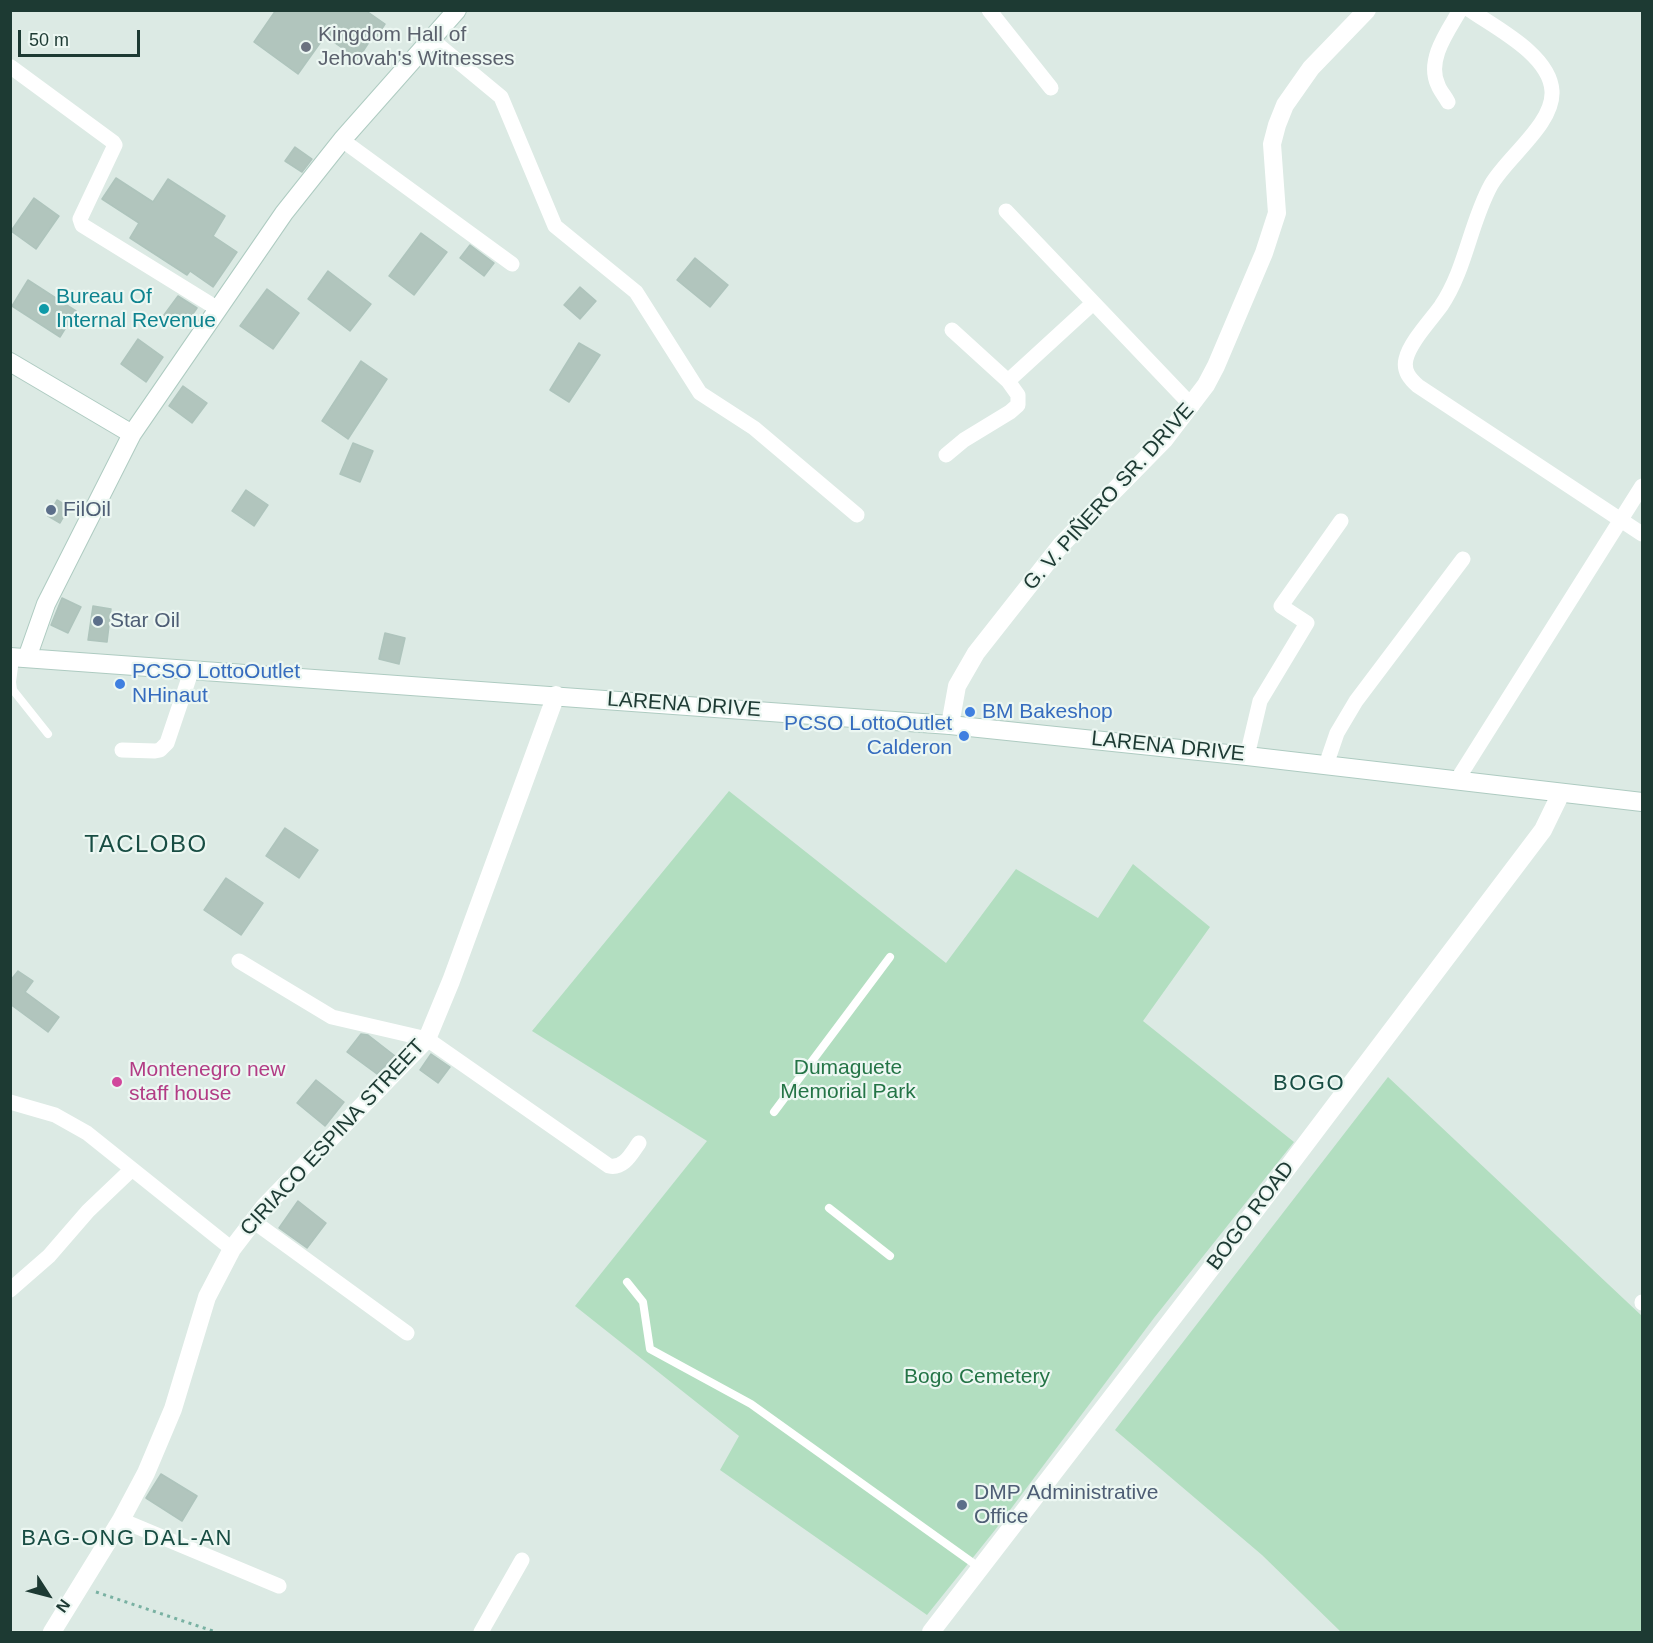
<!DOCTYPE html>
<meta charset="utf-8">
<style>
body{margin:0}
#map{position:relative;width:1653px;height:1643px;overflow:hidden;background:#dceae4;font-family:Arial,sans-serif}
canvas{display:block}
.frame{position:absolute;inset:0;border:12px solid #1d3a33;pointer-events:none}
.north{position:absolute;left:18px;top:1565px;width:60px;height:60px;-webkit-text-stroke:4px #ecf7f2;paint-order:stroke;rotate:126deg;font-size:16px;font-weight:700;line-height:24px;text-align:center;color:#1d3a33}
.north::after{content:'';display:block;margin:auto;width:21px;height:27px;background:#1d3a33;clip-path:polygon(50% 0,100% 100%,50% 72%,0 100%)}
.scale{position:absolute;left:18px;top:30px;width:122px;height:27px;box-sizing:border-box;border:3px solid #1d3a33;border-top:0;padding-left:8px;font-size:18px;line-height:21px;white-space:nowrap;color:#1d3a33;-webkit-text-stroke:4px #ecf7f2;paint-order:stroke}
</style>
<div id="map">
<canvas width="1653" height="1643"></canvas>
<div class="frame"></div>
<div class="north">N</div>
<div class="scale">50 m</div>
</div>
<script>
const context = document.querySelector('canvas').getContext('2d');
context.lineJoin = 'round';
function fillPath(path, color) {
  context.fillStyle = color;
  context.fill(path, 'evenodd');
}
function trace(path, color, width, dash) {
  context.strokeStyle = color;
  context.lineWidth = width;
  context.lineCap = dash ? 'butt' : 'round';
  context.setLineDash(dash || []);
  context.stroke(path);
}
function write(font, color, halo, rows, align = 'center') {
  context.font = font + ' Arial,sans-serif';
  context.lineWidth = 4.5;
  context.setLineDash([]);
  context.textBaseline = 'middle';
  context.strokeStyle = halo;
  context.fillStyle = color;
  for (const [text, x, y, turn = 0] of rows) {
    context.save();
    context.translate(x, y);
    context.rotate((+turn || 0) * Math.PI / 180);
    context.textAlign = isNaN(turn) ? turn : align;
    if (halo) context.strokeText(text, 0, 0);
    context.fillText(text, 0, 0);
    context.restore();
  }
}
const green = new Path2D(`
 M729 791 946 963 1016 869 1098 918 1133 864 1210 927 1143 1021 1294 1142 1154 1318 995 1530 927 1615 720 1470 739 1436 575 1306 707 1141 532 1031Z
 M1388 1077 1642 1316V1632H1341L1262 1555 1115 1430Z`);
const building = new Path2D(`
 M276 10H365L385 24 374 41 371 39 358 59 325 36 298 74 254 42Z
 M295 147 312 159 302 172 285 161Z
 M116 178 153 202 168 179 225 216 213 236 237 252 213 287 190 271 187 275 130 238 139 223 102 199Z
 M34 198 59 216 36 249 11 231Z
 M421 233 447 252 414 295 389 276Z
 M470 245 494 263 484 276 460 258Z
 M695 258 728 285 710 307 677 280Z
 M328 271 371 304 350 331 308 299Z
 M28 280 76 311 60 337 12 306Z
 M580 287 596 301 580 319 564 305Z
 M267 289 299 313 273 349 240 326Z
 M178 296 197 308 183 328 164 315Z
 M138 339 163 357 146 382 121 364Z
 M579 343 600 355 569 402 550 390Z
 M361 361 387 379 348 439 322 421Z
 M183 386 207 403 192 423 169 406Z
 M353 443 373 451 360 482 340 474Z
 M246 490 268 505 254 526 232 511Z
 M57 500 69 507 60 523 48 516Z
 M62 598 81 607 68 633 51 625Z
 M93 606 111 609 107 642 88 640Z
 M385 633 405 638 399 664 379 659Z
 M285 828 318 850 299 878 266 856Z
 M226 878 263 903 241 935 204 910Z
 M18 971 33 981 25 992 59 1017 48 1032 10 1004V981Z
 M361 1034 368 1035 395 1056 377 1074 347 1052Z
 M431 1054 450 1067 438 1083 420 1070Z
 M316 1080 344 1102 325 1126 297 1103Z
 M298 1201 326 1223 307 1248 279 1228Z
 M161 1474 197 1496 182 1521 146 1498Z`);
const path = new Path2D(`
 M96 1592 216 1632`);
const service = new Path2D(`
 M15 659 12 682 13 690 48 734
 M774 1112 890 957
 M829 1208 890 1256
 M627 1282 643 1302 650 1349 751 1404 980 1568`);
const minor = new Path2D(`
 M989 10 1051 88
 M1470 10C1496 28 1550 55 1552 91 1554 124 1507 157 1491 185 1470 223 1466 269 1441 306 1431 320 1410 342 1406 359 1403 371 1410 379 1418 386L1642 534
 M431 39 501 97 555 226 636 292 700 393 754 428 857 515
 M11 67 113 142 115 145 80 219 82 225 218 309
 M1448 102C1445 96 1440 91 1438 85 1426 60 1448 31 1460 10
 M342 140 512 264
 M1006 211 1192 406
 M952 330 1008 381
 M946 455 964 440 1010 412 1018 405V395L1008 381 1092 304
 M122 750 155 751 160 750 167 743 192 669
 M1247 756 1260 701 1307 623 1281 606 1341 521
 M1326 765 1337 733 1356 701 1463 559
 M1457 780 1642 486
 M239 961 332 1017 427 1039 609 1166C624 1169 631 1154 639 1143
 M10 1102 55 1115 87 1133 232 1249
 M253 1221 407 1333
 M10 1290 49 1256 88 1211 131 1170
 M1642 1303V1302
 M121 1520 279 1586
 M481 1632 522 1560`);
const tertiary = new Path2D(`
 M950 725 957 686 976 653 1061 545 1164 440 1206 385 1216 366 1264 253 1277 213 1272 144 1277 125 1285 105 1311 68 1367 10
 M52 1632 121 1520 146 1473 173 1409 207 1297 232 1249 265 1206 427 1039 451 981 556 695
 M931 1632 1239 1232 1543 830 1561 793`);
const secondary = new Path2D(`
 M10 362 132 434
 M10 657 950 725 1247 756 1642 802
 M27 658 46 604 132 434 284 213 342 140 457 10`);
const markers = [
 [306,47,6,"#6b7280"],
 [44,309,6,"#0f9aa8"],
 [51,510,6,"#5c6f8a"],
 [98,621,6,"#5c6f8a"],
 [120,684,6,"#3f7fe0"],
 [970,712,6,"#3f7fe0"],
 [964,736,6,"#3f7fe0"],
 [117,1082,6,"#d1479c"],
 [962,1505,6,"#5c6f8a"]
];
const worshipNames = [
 ["Kingdom Hall of",318,35],
 ["Jehovah's Witnesses",318,59]
];
const cultureNames = [
 ["Bureau Of",56,297],
 ["Internal Revenue",56,321]
];
const streetNames = [
 ["G. V. PIÑERO SR. DRIVE",1109,497,-48],
 ["LARENA DRIVE",684,705,4],
 ["LARENA DRIVE",1168,747,6],
 ["CIRIACO ESPINA STREET",333,1138,-47],
 ["BOGO ROAD",1251,1216,-53]
];
const serviceNames = [
 ["FilOil",63,510],
 ["Star Oil",110,621],
 ["DMP Administrative",974,1493],
 ["Office",974,1517]
];
const shopNames = [
 ["PCSO LottoOutlet",132,672],
 ["NHinaut",132,696],
 ["BM Bakeshop",982,712],
 ["PCSO LottoOutlet",952,724,"right"],
 ["Calderon",952,748,"right"]
];
const parkNames = [
 ["Dumaguete",848,1068],
 ["Memorial Park",848,1092],
 ["Bogo Cemetery",977,1377]
];
const hotelNames = [
 ["Montenegro new",129,1070],
 ["staff house",129,1094]
];
const neighbourhoodNames = [
 ["BOGO",1309,1084],
 ["BAG-ONG DAL-AN",127,1539]
];
const quarterNames = [
 ["TACLOBO",146,845]
];
fillPath(green, '#b2dec0');
fillPath(building, '#b1c5bd');
trace(building, '#aec4bc', 1.5);
trace(secondary, '#aecbc1', 20);
trace(path, '#79b1a2', 3, [3, 4.5]);
trace(service, '#fff', 8);
trace(minor, '#fff', 15);
trace(tertiary, '#fff', 18);
trace(secondary, '#fff', 18);
for (const [x, y, r, color] of markers) {
  const dot = new Path2D();
  dot.arc(x, y, r, 0, 2 * Math.PI);
  context.fillStyle = color;
  context.fill(dot);
  trace(dot, '#ecf7f2', 2);
}
write('21px', '#5b616d', '#ecf7f2', worshipNames, 'left');
write('21px', '#0d838f', '#ecf7f2', cultureNames, 'left');
write('21px', '#1d3a33', '#ecf7f2', streetNames);
write('21px', '#4e5e75', '#ecf7f2', serviceNames, 'left');
write('21px', '#366cbe', '#ecf7f2', shopNames, 'left');
write('21px', '#247446', '#ecf7f2', parkNames);
write('21px', '#b23c85', '#ecf7f2', hotelNames, 'left');
context.letterSpacing = '1.5px';
write('22px', '#184d43', '#ecf7f2', neighbourhoodNames);
context.letterSpacing = '0px';
context.letterSpacing = '1.5px';
write('24px', '#184d43', '#ecf7f2', quarterNames);
context.letterSpacing = '0px';
</script>
